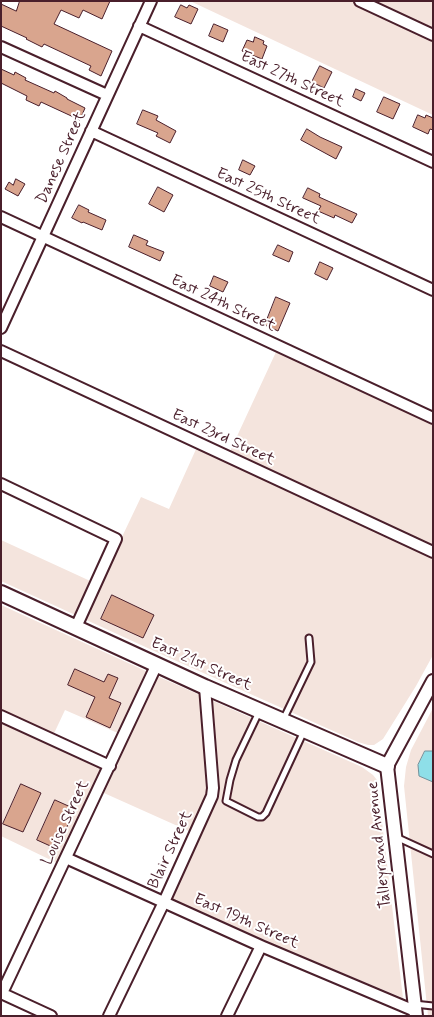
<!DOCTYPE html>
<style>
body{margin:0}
#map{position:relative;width:434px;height:1017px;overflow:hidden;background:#fff;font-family:Mynerve,sans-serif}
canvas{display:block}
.frame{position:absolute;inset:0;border:2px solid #4a1f2b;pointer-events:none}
</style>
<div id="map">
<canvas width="434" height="1017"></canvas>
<div class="frame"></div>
</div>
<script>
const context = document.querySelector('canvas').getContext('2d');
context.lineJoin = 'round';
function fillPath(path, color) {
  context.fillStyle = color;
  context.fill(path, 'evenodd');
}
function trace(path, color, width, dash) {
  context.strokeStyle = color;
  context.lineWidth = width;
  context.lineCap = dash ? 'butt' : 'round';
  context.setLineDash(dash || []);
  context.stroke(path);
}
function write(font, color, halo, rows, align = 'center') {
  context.font = font + ' Mynerve,sans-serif';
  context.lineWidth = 4;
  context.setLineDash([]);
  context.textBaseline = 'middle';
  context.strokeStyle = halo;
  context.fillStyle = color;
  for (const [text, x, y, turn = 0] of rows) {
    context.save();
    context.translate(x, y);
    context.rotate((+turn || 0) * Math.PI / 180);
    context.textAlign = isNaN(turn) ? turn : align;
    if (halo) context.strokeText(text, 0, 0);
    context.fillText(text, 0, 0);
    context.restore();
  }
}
const built = new Path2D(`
 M190 1H433V115Z
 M276 352 433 424V655L416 686 383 739 374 745H368L358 742 163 655 1 581V540L99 585 141 497 169 509 197 447 226 460Z
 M1 605 148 672 362 767 373 775 377 780 403 998 255 937 164 897 191 832 95 789 57 863 1 836ZM65 710 120 734 105 768 50 742Z
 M433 708V858L432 861H433V1016H428L404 786 406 767 411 750Z`);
const water = new Path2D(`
 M425 751H433V782L419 776 418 765Z`);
const building = new Path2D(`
 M20 1H110L102 19 83 10 79 18 61 10 54 24 112 51 101 76 89 70 91 66 44 44 42 47 26 39 27 38 1 26V4L16 11Z
 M181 5 187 8 189 5 198 9 191 24 175 17Z
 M214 24 228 30 223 42 209 36Z
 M255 37 264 41 263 44 267 46 262 59 242 51 247 40 253 42Z
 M320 66 332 72 324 88 312 82Z
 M1 69 14 75 15 72 26 78 25 80 54 93 55 91 67 98V99L85 108 80 120 41 102 39 106 26 100 27 96 1 83Z
 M356 89 365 93 361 101 353 97Z
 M384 97 400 104 393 119 377 112Z
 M143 110 158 116 156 120 176 131 170 143 156 136 158 133 137 124Z
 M418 115 425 118 426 115 433 118V130L430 129 428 134 413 127Z
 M307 129 320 137 342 147 336 159 301 140Z
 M243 160 255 166 250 175 239 170Z
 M16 179 25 184 18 196 5 189 9 182 13 185Z
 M158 187 173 195 164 212 149 204Z
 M308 188 320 194 319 197 357 214 352 223 335 215 334 218 318 211 321 206 303 198Z
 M79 205 89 210 88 212 106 220 102 230 83 222 82 223 72 218Z
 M134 235 148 241 146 245 164 252 160 261 129 247Z
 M278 245 293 252 289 262 273 255Z
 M320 262 333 268 327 280 315 274Z
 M214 276 228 282 223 292 210 286Z
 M276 297 290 303 278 331 265 325Z
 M112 595 154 615 143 638 101 619Z
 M75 669 104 682 108 674 118 678 109 698 121 703 110 728 86 717 95 697 68 685Z
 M21 784 41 793 23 832 3 824Z
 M55 800 75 809 57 849 37 840Z`);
const service = new Path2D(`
 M259 712 236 760 230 780 226 801 258 817H262L266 813 304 731
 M283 720 311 662 309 638
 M396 837 433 854
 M414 1004 433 1006`);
const minor = new Path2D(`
 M360 1 433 35
 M139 26 433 162
 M1 47 107 95
 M91 131 433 290
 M1 217 433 418
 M1 328 151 1
 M1 351 433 552
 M1 484 116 539 76 627
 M1 716 110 766
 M66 858 261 946 415 1011
 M1 993 51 1016
 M2 993 157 664
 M109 1016 164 902 212 796 213 788 205 687
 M227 1016 261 946`);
const tertiary = new Path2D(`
 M416 1016 387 766 433 681`);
const secondary = new Path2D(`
 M1 593 205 687 387 766`);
const streetNames = [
 ["East 27th Street",292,80,25],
 ["Danese Street",62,158,-66],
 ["East 25th Street",268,197,25],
 ["East 24th Street",223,304,25],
 ["East 23rd Street",223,438,25],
 ["East 21st Street",201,665,24],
 ["Louise Street",66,823,-65],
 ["Talleyrand Avenue",380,845,-96],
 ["Blair Street",171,850,-65],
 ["East 19th Street",246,922,24]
];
fillPath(built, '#f4e4dd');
fillPath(water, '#8edfe8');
trace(water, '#73929c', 1);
fillPath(building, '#d9a58e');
trace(building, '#4a1f2b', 1);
trace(service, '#4a1f2b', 9);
trace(minor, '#4a1f2b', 14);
trace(tertiary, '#4a1f2b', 16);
trace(secondary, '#4a1f2b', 18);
trace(service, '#fff', 5);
trace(minor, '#fff', 10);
trace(tertiary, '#fff', 12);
trace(secondary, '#fff', 14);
write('16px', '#4a1f2b', '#fff', streetNames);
</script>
